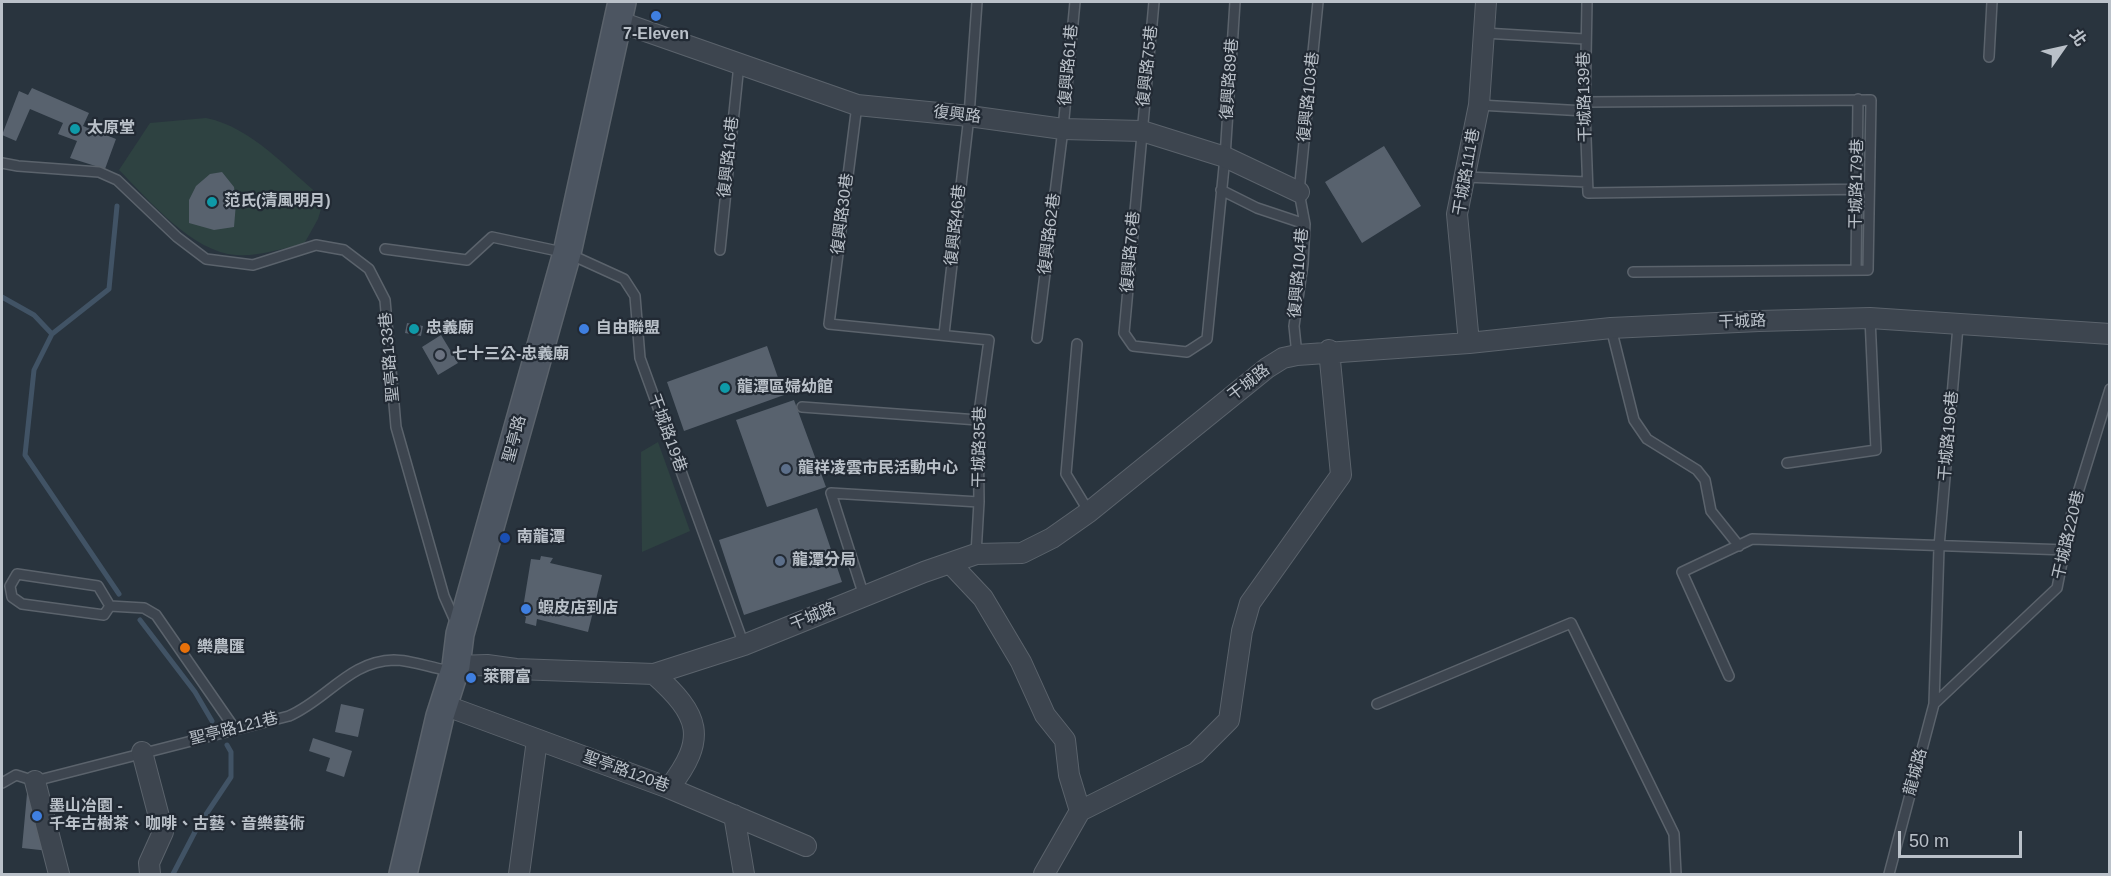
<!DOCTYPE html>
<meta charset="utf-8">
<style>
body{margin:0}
#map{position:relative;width:2111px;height:876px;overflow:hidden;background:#29343e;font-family:Arial,"Noto Sans TC",sans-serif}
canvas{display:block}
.frame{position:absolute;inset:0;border:3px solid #bac1c9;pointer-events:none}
.north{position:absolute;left:2033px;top:18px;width:60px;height:60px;-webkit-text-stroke:4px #222a34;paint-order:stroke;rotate:56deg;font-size:16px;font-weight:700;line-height:24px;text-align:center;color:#bac1c9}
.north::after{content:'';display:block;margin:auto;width:21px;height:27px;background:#bac1c9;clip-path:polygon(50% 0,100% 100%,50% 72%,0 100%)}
.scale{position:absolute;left:1898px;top:831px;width:124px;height:27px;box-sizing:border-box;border:3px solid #bac1c9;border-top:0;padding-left:8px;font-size:18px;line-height:21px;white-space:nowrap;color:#bac1c9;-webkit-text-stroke:4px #222a34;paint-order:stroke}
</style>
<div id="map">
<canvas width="2111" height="876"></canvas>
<div class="frame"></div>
<div class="north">北</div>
<div class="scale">50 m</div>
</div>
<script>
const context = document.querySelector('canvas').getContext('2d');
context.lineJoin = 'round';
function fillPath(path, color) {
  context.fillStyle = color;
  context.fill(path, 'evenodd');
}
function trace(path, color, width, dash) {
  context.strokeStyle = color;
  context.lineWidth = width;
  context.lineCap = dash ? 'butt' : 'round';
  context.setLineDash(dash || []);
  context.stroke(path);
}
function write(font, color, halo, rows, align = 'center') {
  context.font = font + ' Arial,"Noto Sans TC",sans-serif';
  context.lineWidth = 4.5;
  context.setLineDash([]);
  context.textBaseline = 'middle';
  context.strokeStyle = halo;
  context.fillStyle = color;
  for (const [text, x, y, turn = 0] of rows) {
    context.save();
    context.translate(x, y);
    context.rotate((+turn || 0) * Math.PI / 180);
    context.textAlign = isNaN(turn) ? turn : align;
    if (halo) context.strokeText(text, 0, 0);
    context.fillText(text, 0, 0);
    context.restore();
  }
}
const green = new Path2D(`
 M206 118C252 127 288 170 324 199L318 219 304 244C283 248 257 257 236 255 192 252 149 200 119 170L150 123Z
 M658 442 690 531 642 552 641 452Z`);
const stream = new Path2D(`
 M2 297 34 315 52 334 34 370 25 455 119 594
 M52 334 109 289 117 206
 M140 620 195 692 212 721
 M173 874 197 828 231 777V752L227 745`);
const building = new Path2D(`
 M32 88 89 113 83 126 116 139 105 169 70 158 77 141 58 134 63 123 30 109 16 141 2 135 19 91 28 95Z
 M1384 146 1421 206 1362 243 1325 182Z
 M222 172 234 187 236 203 234 227 214 230 189 223V200L196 186 210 174Z
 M407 323 423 326 421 336 405 333Z
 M441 335 458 363 438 375 422 347Z
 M767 346 784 395 684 431 667 382Z
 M794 400 826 487 767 507 736 420Z
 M817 508 842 582 744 615 719 540Z
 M541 556 553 558 550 563 602 575 588 632 537 619 536 626 525 623 526 617 522 614 531 559 540 560Z
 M341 704 364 709 358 737 335 732Z
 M313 738 352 751 344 777 326 771 330 758 309 751Z
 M28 783 58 852 22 848Z`);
const lane = new Path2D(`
 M1154 2 1124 333 1133 346 1187 352 1207 339 1225 157 1235 2
 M1587 2 1585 111 1588 193 1869 189
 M1484 33 1585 39
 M1989 57 1992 2
 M1585 102 1871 100 1868 270 1633 272
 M857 105 829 324 989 340 978 420 979 502 976 554
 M1479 105 1585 111
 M2 163 18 166 99 172 117 180 177 237 206 259 253 265 316 245 344 250 369 269 385 300 396 427 444 596 456 623
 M1465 177 1587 182
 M1221 190 1257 208 1305 224
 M385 249 467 260 492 237 567 253 624 279 635 296 640 358 744 645
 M720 250 739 64
 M1856 270 1858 99
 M1611 328 1634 420 1647 439 1697 470 1705 480 1711 511 1739 546
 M944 334 969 116 977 2
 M1037 338 1063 129 1075 2
 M1077 344 1066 474 1089 512
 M1297 355 1294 326 1303 264 1305 224 1299 192 1318 2
 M802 407 978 420
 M1787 463 1876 450 1870 318
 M864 596 831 493 979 502
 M110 606 104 615 22 604 12 597 10 586 17 574 98 586 110 606 144 608 156 615 235 729
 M1729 676 1682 572 1752 539 2067 550
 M1377 704 1571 623 1674 834 1676 874
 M1934 704 2057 588 2072 512 2110 389
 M2 783 16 775 35 781 289 716C328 699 349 661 394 660 410 660 429 667 445 670L450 668
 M1889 874 1934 704 1939 547 1958 326`);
const street = new Path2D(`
 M617 21 857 105 969 116 1063 129 1142 131 1225 157 1299 192
 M1469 343 1457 214 1479 105 1486 2
 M950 563 983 598 1021 662 1045 715 1065 740 1069 775 1080 811 1044 874
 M456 666 487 665 516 669 654 674 744 645 924 572 976 554 1022 553 1052 538 1089 512 1267 368 1283 358 1297 355 1469 343 1611 328 1759 321 1870 318 2110 334
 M654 674C700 715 708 738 669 788
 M444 705 669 788 806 846
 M142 752 163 832 149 863 150 874
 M35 781 59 874
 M1080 811 1196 753 1229 720 1242 631 1250 603 1341 475 1329 350
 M734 815 744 874
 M519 874 537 740`);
const secondary = new Path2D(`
 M403 874 440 716 456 666 460 634 567 253 622 2`);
const markers = [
 [656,16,6,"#3f7fe0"],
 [75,129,6,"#0f9aa8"],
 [212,202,6,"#0f9aa8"],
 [414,329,6,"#0f9aa8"],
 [584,329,6,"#3f7fe0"],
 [440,355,6,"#6b7280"],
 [725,388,6,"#0f9aa8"],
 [786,469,6,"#5c6f8a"],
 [505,538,6,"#1a4fb4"],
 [780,561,6,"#5c6f8a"],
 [526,609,6,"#3f7fe0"],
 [185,648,6,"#e8710a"],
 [471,678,6,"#3f7fe0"],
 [37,816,6,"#3f7fe0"]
];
const poiNames = [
 ["7-Eleven",656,35,"center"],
 ["太原堂",87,129],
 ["范氏(清風明月)",224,202],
 ["忠義廟",426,329],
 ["自由聯盟",596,329],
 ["七十三公-忠義廟",452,355],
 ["龍潭區婦幼館",737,388],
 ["龍祥凌雲市民活動中心",798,469],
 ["南龍潭",517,538],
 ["龍潭分局",792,561],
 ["蝦皮店到店",538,609],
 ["樂農匯",197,648],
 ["萊爾富",483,678],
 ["墨山冶園 -",49,807],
 ["千年古樹茶、咖啡、古藝、音樂藝術",49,825]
];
const streetNames = [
 ["復興路61巷",1069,65,-85],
 ["復興路75巷",1148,66,-84],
 ["復興路89巷",1230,79,-86],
 ["復興路103巷",1309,97,-84],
 ["干城路139巷",1585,97,-91],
 ["復興路",957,115,7],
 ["復興路16巷",729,157,-84],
 ["干城路111巷",1467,172,-80],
 ["干城路179巷",1857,184,-89],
 ["復興路30巷",843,214,-83],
 ["復興路46巷",956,225,-84],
 ["復興路62巷",1050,234,-83],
 ["復興路76巷",1131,252,-85],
 ["復興路104巷",1299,273,-85],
 ["干城路",1742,322,-2],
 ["聖亭路133巷",390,357,-95],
 ["干城路",1249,383,-38],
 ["干城路19巷",667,433,70],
 ["干城路196巷",1949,436,-85],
 ["聖亭路",515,439,-75],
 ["干城路35巷",980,447,-89],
 ["干城路220巷",2069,535,-77],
 ["干城路",813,617,-22],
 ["聖亭路121巷",234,729,-14],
 ["聖亭路120巷",626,772,20],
 ["龍城路",1916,772,-75]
];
fillPath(green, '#2e4241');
trace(stream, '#415365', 5);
fillPath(building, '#58626e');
trace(lane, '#5b636c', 12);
trace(street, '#5b636c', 22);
trace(secondary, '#5b636c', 30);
trace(lane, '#3d454f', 9);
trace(street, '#3d454f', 20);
trace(secondary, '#4c5561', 27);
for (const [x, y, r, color] of markers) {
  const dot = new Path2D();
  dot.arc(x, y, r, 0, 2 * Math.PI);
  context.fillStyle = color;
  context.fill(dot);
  trace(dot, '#222a34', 2);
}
write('bold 16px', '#bac1c9', '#222a34', poiNames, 'left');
write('16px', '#bac1c9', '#222a34', streetNames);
</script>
